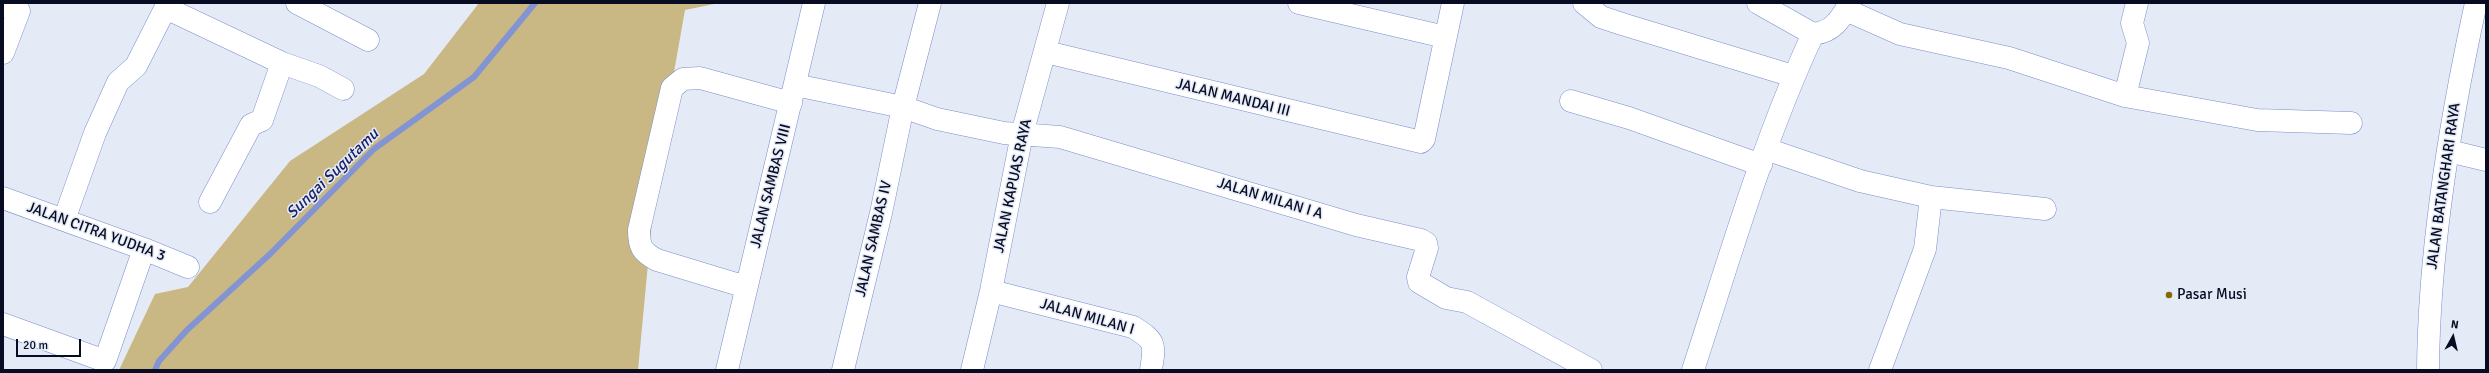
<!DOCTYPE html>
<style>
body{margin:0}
#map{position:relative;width:2489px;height:373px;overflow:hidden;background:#e5eaf7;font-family:Signika,sans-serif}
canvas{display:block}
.frame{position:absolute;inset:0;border:4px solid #080c23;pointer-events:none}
.north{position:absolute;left:2433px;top:317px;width:40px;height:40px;-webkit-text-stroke:3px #e5eaf7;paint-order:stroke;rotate:8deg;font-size:11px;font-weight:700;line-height:16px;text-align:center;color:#080c23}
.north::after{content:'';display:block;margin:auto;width:14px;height:18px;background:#080c23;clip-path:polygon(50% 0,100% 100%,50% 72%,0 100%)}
.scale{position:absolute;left:16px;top:339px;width:65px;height:18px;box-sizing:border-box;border:2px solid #080c23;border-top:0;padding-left:5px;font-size:12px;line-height:14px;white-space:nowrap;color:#080c23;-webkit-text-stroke:3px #e5eaf7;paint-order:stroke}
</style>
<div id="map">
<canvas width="2489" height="373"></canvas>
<div class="frame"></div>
<div class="north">N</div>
<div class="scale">20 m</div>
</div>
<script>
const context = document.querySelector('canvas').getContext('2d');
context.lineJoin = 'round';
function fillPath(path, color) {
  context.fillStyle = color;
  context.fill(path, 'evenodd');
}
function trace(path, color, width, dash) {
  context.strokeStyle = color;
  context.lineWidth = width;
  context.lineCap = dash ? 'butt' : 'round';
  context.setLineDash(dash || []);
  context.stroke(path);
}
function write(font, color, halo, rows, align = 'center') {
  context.font = font + ' Signika,sans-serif';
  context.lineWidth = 3;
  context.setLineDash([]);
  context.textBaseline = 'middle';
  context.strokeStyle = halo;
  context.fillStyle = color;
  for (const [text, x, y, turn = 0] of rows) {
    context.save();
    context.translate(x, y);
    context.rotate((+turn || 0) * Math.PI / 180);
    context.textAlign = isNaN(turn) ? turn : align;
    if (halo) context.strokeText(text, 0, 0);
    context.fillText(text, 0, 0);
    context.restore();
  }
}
const green = new Path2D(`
 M479 3H719L685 10 657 168 638 370H119L155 294 188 287 290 161 424 74Z`);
const stream = new Path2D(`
 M155 370 159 361 187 330 270 254 374 149 474 77 535 3`);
const street = new Path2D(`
 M297 3 368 40
 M1299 3 1445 37
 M1584 3 1601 17 1622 24 1793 76
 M1758 3 1813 34
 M3 6 19 11 3 53
 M166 8 282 63 319 76 343 89
 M1846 10 1900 34 2009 58 2125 96 2257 120 2351 123
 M1813 34C1833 32 1840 20 1850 3
 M1046 52 1421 142 1424 139 1453 3
 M795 85 903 107 937 119 1004 133 1060 137 1356 225 1421 240 1426 243 1427 248 1418 277 1419 282 1446 298 1467 302 1591 370
 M2125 96 2138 43 2132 23 2137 3
 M1571 101 1629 118 1761 165
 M1766 149 1860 181 1931 197 1925 249 1880 370
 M2449 151 2486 160
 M1931 197 2045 209
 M3 198 144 249 188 267
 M210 202 251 125 262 120 282 63
 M64 220 95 133 118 82 136 66 168 3
 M746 287 657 260C642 252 639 247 639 230L672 88 683 79 700 78 791 103
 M991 291 1133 327C1156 341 1155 344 1151 370
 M3 324 105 361 144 249
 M727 370 814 3
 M843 370 881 213 903 107 930 3
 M972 370 991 291 1022 134 1058 3
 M1693 370C1730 257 1763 141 1813 34
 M2428 370C2429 249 2450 121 2476 3`);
const markers = [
 [2169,295,4,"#836901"]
];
const streetNames = [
 ["JALAN MANDAI III",1233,98,14],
 ["JALAN SAMBAS VIII",771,186,-76],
 ["JALAN KAPUAS RAYA",1013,186,-78],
 ["JALAN BATANGHARI RAYA",2444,186,-82],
 ["JALAN MILAN I A",1270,199,17],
 ["JALAN CITRA YUDHA 3",96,232,20],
 ["JALAN SAMBAS IV",874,239,-77],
 ["JALAN MILAN I",1087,317,16]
];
const poiNames = [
 ["Pasar Musi",2177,295]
];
const waterNames = [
 ["Sungai Sugutamu",333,174,-44]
];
fillPath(green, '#cab884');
trace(stream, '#8394d3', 6);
trace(street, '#7b8dcd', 23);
trace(street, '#fff', 22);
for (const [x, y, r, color] of markers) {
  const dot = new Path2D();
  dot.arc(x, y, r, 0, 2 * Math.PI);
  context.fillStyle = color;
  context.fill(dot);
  trace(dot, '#e5eaf7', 1.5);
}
write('15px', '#080c23', '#e5eaf7', streetNames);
write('15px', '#080c23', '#e5eaf7', poiNames, 'left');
write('italic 16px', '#192068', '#e5eaf7', waterNames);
</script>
